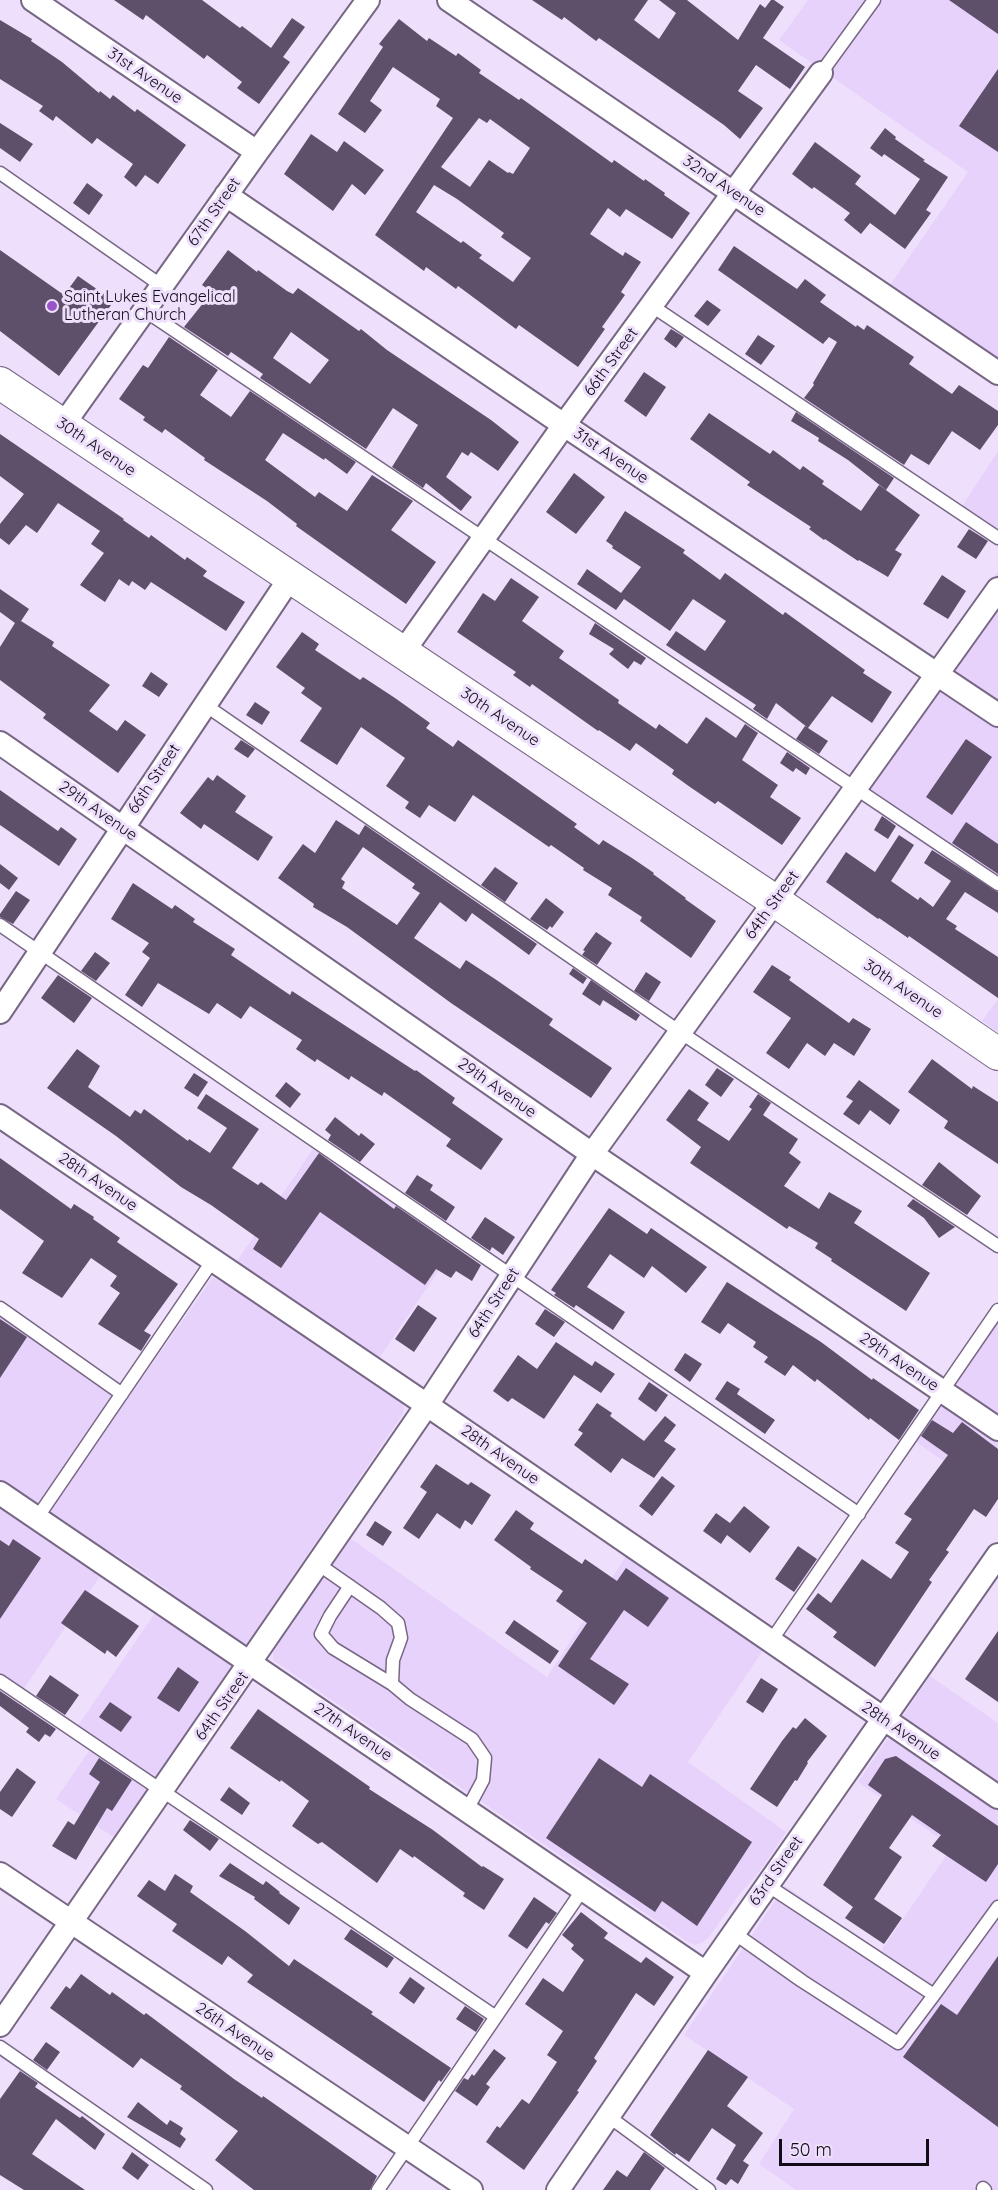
<!DOCTYPE html>
<style>
body{margin:0}
#map{position:relative;width:998px;height:2190px;overflow:hidden;background:#eee0fc;font-family:Quicksand,sans-serif}
canvas{display:block}
.scale{position:absolute;left:779px;top:2139px;width:150px;height:27px;box-sizing:border-box;border:3px solid #120c17;border-top:0;padding-left:8px;font-size:18px;line-height:21px;white-space:nowrap;color:#120c17;-webkit-text-stroke:4px #eee0fc;paint-order:stroke}
</style>
<div id="map">
<canvas width="998" height="2190"></canvas>
<div class="scale">50 m</div>
</div>
<script>
const context = document.querySelector('canvas').getContext('2d');
context.lineJoin = 'round';
function fillPath(path, color) {
  context.fillStyle = color;
  context.fill(path, 'evenodd');
}
function trace(path, color, width, dash) {
  context.strokeStyle = color;
  context.lineWidth = width;
  context.lineCap = dash ? 'butt' : 'round';
  context.setLineDash(dash || []);
  context.stroke(path);
}
function write(font, color, halo, rows, align = 'center') {
  context.font = font + ' Quicksand,sans-serif';
  context.lineWidth = 6;
  context.setLineDash([]);
  context.textBaseline = 'middle';
  context.strokeStyle = halo;
  context.fillStyle = color;
  for (const [text, x, y, turn = 0] of rows) {
    context.save();
    context.translate(x, y);
    context.rotate((+turn || 0) * Math.PI / 180);
    context.textAlign = isNaN(turn) ? turn : align;
    if (halo) context.strokeText(text, 0, 0);
    context.fillText(text, 0, 0);
    context.restore();
  }
}
const built = new Path2D(`
 M808 0H998V386L877 304 968 172 779 40Z
 M998 451V547L955 517Z
 M998 571V894L842 789Z
 M998 999V1032L982 1021Z
 M313 1149 456 1245 365 1379 402 1403 404 1408 403 1414 115 1838 56 1799 96 1741 77 1727 170 1591 115 1554 23 1690 0 1674V1317L126 1401 213 1277 222 1283Z
 M998 1321V1499L916 1442Z
 M350 1538 547 1677 628 1553 764 1649 688 1762 786 1832 760 1871 738 1896 710 1936 703 1942 695 1945 686 1941 273 1660V1651Z
 M930 1676 998 1723V2190H796L759 2164 794 2109 684 2035 785 1886 881 1951 952 1847 858 1782Z`);
const building = new Path2D(`
 M114 0H202L240 28 242 26 271 48 292 18 305 27 283 57 290 62 259 104 237 88 242 82 207 55 204 59 146 15 143 20Z
 M532 0H648L634 20 659 39 676 13 659 0H687L738 40 760 4 765 8 771 0H774L784 7 763 38 805 67 790 89 756 65 738 91 763 108 740 139 724 125 599 38 596 41 564 17 562 20Z
 M949 0H998V34Z
 M399 19 427 41 429 38 456 56 458 53 481 70 479 73 519 100 521 98 612 163 614 160 644 181 645 179 665 193 664 195 690 213 672 239 626 209 620 217 608 208 590 234 623 256 625 252 641 262 621 292 625 295 602 327 605 329 578 367 519 325 516 329 458 286 456 289 426 267 424 271 375 235 453 118 436 106 440 99 393 67 370 101 382 110 365 133 338 114 383 47 379 44ZM479 118 487 123 490 119 530 148 513 174 509 172 508 173 489 160 470 187 441 167ZM434 185 457 199 504 233 501 237 531 258 513 282 479 258 482 255 463 241 461 243 416 212Z
 M0 20 32 39 31 41 62 62 99 93 100 91 110 99 113 95 135 112 137 109 186 145 158 184 145 175 136 187 124 177 133 164 97 138 92 144 56 116 53 121 39 111 43 106 0 79Z
 M998 69V152L959 126Z
 M0 123 33 144 20 162 0 148Z
 M885 128 896 137 895 139 925 160 923 161 948 177 926 210 931 213 905 249 870 223 861 234 844 220 850 213 814 187 812 189 792 174 815 142 861 176 855 184 895 215 920 179 884 154 882 157 870 148Z
 M311 134 337 152 344 141 384 170 365 195 352 184 333 211 284 174Z
 M87 183 103 195 89 215 73 203Z
 M734 246 797 289 805 279 826 295 820 302 856 327 857 325 864 330 867 325 914 357 909 364 952 394 959 385 998 411V425L980 450 952 431 929 465 911 454 904 465 804 398 814 385 813 383 837 342 829 337 823 344 718 270Z
 M0 250 64 295 78 276 114 301 59 376 0 331Z
 M228 250 257 272 258 270 287 291 293 294 298 288 359 331 361 329 387 350 491 420 519 442 498 471 471 452 468 456 462 452 446 477 472 497 461 511 426 483 423 488 392 467 418 425 393 408 366 449 260 378 263 374 231 352 228 356 184 327 212 292 202 285ZM291 332 329 360 310 384 273 358Z
 M707 300 721 310 708 326 694 316Z
 M671 329 684 337 676 348 664 339Z
 M758 335 775 346 761 365 745 354Z
 M169 337 218 370 200 395 231 417 250 391 356 462 347 474 325 458 324 460 283 433 265 460 315 497 319 492 347 511 372 475 413 501 391 530 436 562 406 604 296 526 297 524 267 501 204 460 205 458 165 429 162 433 143 420 145 417 119 399 143 365 148 368Z
 M644 372 666 387 646 417 624 401Z
 M796 412 894 478 886 490 848 460 818 441 819 438 791 421Z
 M709 413 770 454 773 450 800 470 803 466 824 481 822 484 861 511 879 485 920 515 895 550 902 554 888 577 859 560 858 561 825 539 824 540 809 529 811 527 747 485 750 482 690 439Z
 M0 434 124 519 123 520 149 538 151 535 185 560 187 557 207 571 203 576 245 602 226 631 151 582 145 590 132 581 129 586 119 579 105 602 80 585 104 553 91 544 100 531 58 503 37 533 26 525 9 545 0 538V524L24 494 0 476Z
 M574 473 605 497 576 534 546 512Z
 M625 511 685 550 683 553 720 580 725 573 783 615 785 612 865 670 863 673 892 692 872 723 832 696 808 728 828 741 819 754 796 739 805 726 807 727 776 703 767 719 753 709 756 705 666 645 676 631 705 651 726 621 693 599 670 631 624 599 616 610 577 584 587 569 621 593 641 567 612 548 613 546 606 541Z
 M969 529 988 541 976 559 957 547Z
 M942 575 966 591 948 619 923 604Z
 M511 578 539 597 522 621 564 651 559 658 619 700 618 703 656 729 659 724 687 744 706 717 736 738 745 724 758 733 742 760 778 785 770 797 801 818 782 845 718 801 715 804 690 787 672 774 674 770 636 743 630 751 599 730 598 731 532 684 530 687 513 675 516 672 457 632 483 593 495 601Z
 M0 589 29 609 21 621 54 642 52 646 110 685 89 711 117 731 125 720 146 735 118 773 43 718 46 714 0 680V647L15 623 0 612Z
 M595 623 646 658 641 665 634 661 628 669 609 654 614 649 589 634Z
 M302 632 319 644 315 650 360 680 363 677 395 698 430 723 426 728 453 747 458 740 577 824 574 827 599 845 603 840 632 858 654 873 653 874 686 898 685 899 716 921 691 958 640 921 642 917 608 895 612 888 583 870 584 868 551 845 549 847 473 795 455 822 429 805 420 818 405 808 409 802 386 786 405 758 361 727 337 765 300 741 322 708 301 693 305 688 276 667Z
 M151 672 168 684 159 697 142 686Z
 M255 702 270 712 262 725 246 715Z
 M966 739 992 757 952 815 926 797Z
 M241 740 255 749 248 758 234 749Z
 M787 752 810 768 806 775 796 768 793 772 780 763Z
 M217 775 246 796 235 812 273 837 258 861 204 824 201 829 180 813 208 777 213 781Z
 M0 790 58 831 61 827 77 839 59 866 0 825Z
 M882 816 896 826 888 839 874 830Z
 M336 820 359 835 365 825 537 944 529 955 472 913 466 922 440 902 414 938 460 969 466 960 495 979 553 1019 549 1025 612 1068 591 1098 451 1003 347 927 313 907 314 904 278 878 303 844 315 853ZM363 847 415 884 412 888 420 893 397 925 342 888 345 882 341 879Z
 M966 822 998 844V874L952 843Z
 M899 835 914 845 891 881 918 900 920 897 933 907 951 881 924 863 932 850 998 892V913L965 892 946 919 957 926 955 929 998 957V998L909 936 908 938 879 918 878 919 826 882 846 852 875 872Z
 M0 864 18 878 9 890 0 883Z
 M495 867 518 883 505 902 481 885Z
 M133 883 172 909 175 905 195 919 193 922 235 949 231 955 290 995 292 991 415 1071 416 1070 455 1098 452 1103 503 1139 481 1170 446 1146 451 1139 384 1092 382 1096 351 1076 349 1080 317 1059 315 1062 296 1049 302 1040 250 1006 241 1019 217 1003 209 1014 158 983 142 1007 125 995 150 958 142 952 149 943 111 919Z
 M16 891 30 900 13 924 0 917V914Z
 M546 898 564 912 552 928 550 926 547 930 530 919Z
 M596 932 612 943 597 965 582 955 585 951 583 950Z
 M95 952 110 963 96 981 81 971Z
 M772 965 791 977 789 980 849 1023 853 1018 871 1029 854 1056 834 1043 825 1056 807 1043 789 1069 766 1053 791 1018 753 992Z
 M573 968 587 978 583 984 569 974Z
 M646 972 661 982 649 1001 634 991Z
 M58 975 92 998 74 1023 41 998Z
 M591 980 640 1015 636 1021 603 1000 600 1006 582 994Z
 M77 1049 100 1066 88 1087 130 1117 135 1110 141 1114 144 1109 188 1141 189 1139 210 1153 227 1128 197 1108 206 1094 259 1129 232 1168 258 1185 261 1182 286 1200 319 1153 394 1209 396 1206 481 1265 472 1281 456 1271 451 1278 436 1269 425 1285 320 1212 281 1268 253 1249 259 1239 211 1205 181 1187 116 1136 47 1088Z
 M932 1059 972 1089 973 1086 998 1102V1164L944 1128 948 1121 908 1092Z
 M717 1068 734 1079 721 1097 705 1085Z
 M194 1073 208 1082 198 1097 184 1088Z
 M859 1080 900 1110 890 1125 870 1110 859 1125 843 1114 853 1101 846 1097Z
 M286 1082 301 1094 290 1108 275 1096Z
 M689 1089 709 1103 697 1120 729 1141 752 1109 749 1107 758 1094 771 1103 763 1115 798 1139 789 1153 801 1162 784 1186 819 1209 829 1192 862 1211 854 1223 930 1273 906 1311 831 1261 832 1259 815 1248 818 1243 789 1226 787 1229 690 1163 701 1147 666 1120Z
 M335 1117 359 1136 361 1133 375 1144 360 1162 328 1140 331 1135 325 1130Z
 M0 1158 71 1209 74 1204 94 1217 93 1219 120 1238 117 1242 178 1284 144 1331 151 1335 141 1351 98 1324 120 1293 110 1286 117 1276 91 1258 62 1298 22 1273 44 1241 0 1209Z
 M939 1162 981 1196 967 1215 922 1185Z
 M417 1175 433 1185 430 1190 455 1207 446 1221 405 1193Z
 M913 1199 955 1227 939 1238 924 1218 907 1206Z
 M609 1208 647 1234 651 1228 707 1267 686 1293 652 1266 644 1278 610 1254 587 1287 625 1312 613 1330 576 1305 574 1308 554 1295 556 1293 551 1290Z
 M485 1217 515 1237 503 1255 492 1247 490 1251 471 1238Z
 M727 1282 821 1342 872 1380 873 1378 919 1410 899 1440 870 1418 869 1420 817 1379 815 1382 793 1365 785 1376 764 1362 768 1357 753 1347 756 1342 728 1323 720 1334 701 1322Z
 M418 1305 437 1318 414 1352 395 1339Z
 M545 1309 565 1322 554 1337 535 1324Z
 M0 1319 27 1337 0 1378Z
 M556 1342 592 1366 595 1361 615 1374 601 1393 574 1375 544 1419 512 1398 508 1402 493 1391 518 1355 537 1369Z
 M685 1353 702 1364 690 1382 674 1370Z
 M727 1381 740 1389 737 1394 775 1420 765 1434 715 1399Z
 M649 1382 668 1395 656 1412 638 1399Z
 M597 1403 612 1413 610 1416 644 1441 665 1416 676 1425 664 1441 676 1449 654 1478 622 1458 611 1473 574 1445 583 1433 578 1430Z
 M932 1420 953 1433 962 1422 998 1449V1499L986 1517 974 1509 946 1550 949 1552 929 1580 932 1582 875 1667 833 1637 837 1632 806 1609 818 1593 831 1603 862 1559 891 1579 909 1552 895 1543 912 1519 904 1514 948 1455 921 1436Z
 M436 1464 468 1485 471 1482 491 1495 472 1525 465 1520 460 1529 437 1513 419 1539 403 1528 427 1492 420 1487Z
 M662 1476 675 1486 652 1516 639 1506Z
 M744 1506 770 1527 750 1553 727 1535 721 1544 703 1531 716 1513 730 1523Z
 M516 1510 534 1523 530 1529 582 1564 585 1559 617 1581 626 1568 669 1598 648 1627 624 1610 590 1659 629 1684 614 1705 558 1666 587 1623 556 1601 563 1591 530 1569 531 1567 494 1540Z
 M375 1521 392 1532 383 1546 366 1535Z
 M13 1539 41 1558 0 1619V1540L9 1546Z
 M798 1546 817 1559 794 1592 775 1579Z
 M85 1590 139 1626 116 1657 107 1650 105 1654 61 1623Z
 M514 1620 559 1651 550 1664 505 1633Z
 M998 1631V1702L965 1679Z
 M178 1667 199 1682 179 1712 157 1698Z
 M50 1675 79 1695 65 1715 36 1696Z
 M761 1678 778 1689 763 1713 746 1702Z
 M0 1691 56 1729 50 1737 45 1734 39 1742 26 1732 29 1728 0 1706Z
 M110 1702 132 1717 121 1732 99 1717Z
 M258 1709 370 1787 369 1789 433 1830 482 1867 483 1866 504 1879 484 1910 463 1896 465 1893 414 1856 413 1858 400 1849 377 1883 322 1842 318 1844 292 1826 309 1801 281 1780 280 1782 230 1748Z
 M805 1718 827 1736 807 1762 808 1763 797 1781 795 1780 777 1807 750 1789 782 1741 793 1727 796 1729Z
 M896 1756 998 1826V1864L986 1882 932 1846 941 1835 912 1815 889 1848 902 1857 874 1899 902 1918 884 1944 845 1918 853 1907 823 1885 882 1795 868 1785 885 1759Z
 M99 1758 132 1780 112 1811 107 1808 76 1860 52 1846 68 1821 74 1825 100 1782 89 1774Z
 M599 1758 642 1787 650 1774 752 1842 697 1926 662 1901 655 1912 546 1838Z
 M17 1768 36 1782 12 1817 0 1809V1792Z
 M229 1787 250 1803 242 1815 220 1800Z
 M190 1820 219 1839 210 1851 183 1830Z
 M230 1863 263 1885 266 1881 280 1892 279 1893 300 1908 289 1925 254 1899 255 1897 219 1876Z
 M175 1874 193 1886 190 1892 245 1931 289 1966 294 1959 373 2012 371 2014 451 2068 441 2082 439 2080 424 2102 247 1982 253 1975 228 1956 222 1965 172 1931 177 1924 137 1896 149 1880 165 1891Z
 M534 1897 557 1913 549 1924 546 1922 527 1949 508 1936Z
 M581 1912 608 1933 604 1938 641 1963 646 1957 674 1977 654 2006 636 1993 594 2058 597 2061 577 2091 579 2092 524 2170 486 2142 497 2126 500 2128 522 2099 529 2104 557 2062 547 2055 563 2031 525 2004 543 1978 563 1992 584 1960 571 1949 574 1945 562 1935Z
 M351 1929 394 1958 387 1968 344 1939Z
 M998 1956V2127L903 2057 941 2004 957 2015Z
 M81 1974 110 1995 112 1992 144 2015 146 2013 234 2079 262 2098 263 2096 377 2176 370 2190H254L215 2160 238 2131 180 2089 182 2086 141 2058 133 2068 50 2008 66 1986 70 1989Z
 M410 1977 425 1988 414 2004 399 1993Z
 M465 2006 484 2019 476 2032 456 2019Z
 M46 2042 60 2052 47 2070 33 2060Z
 M494 2049 506 2058 486 2084 490 2087 477 2106 455 2091 464 2078 468 2080 472 2074 474 2076Z
 M708 2050 748 2077 727 2106 763 2133 743 2161 749 2165 738 2184 731 2179 726 2185 716 2179 736 2145 712 2128 689 2162 676 2153 675 2155 650 2135Z
 M20 2071 38 2083 35 2087 80 2118 82 2116 105 2134 95 2150 56 2119 32 2154 85 2190H24L0 2175V2099Z
 M138 2102 167 2125 170 2120 183 2128 180 2134 186 2139 180 2148 127 2117Z
 M132 2152 149 2165 138 2180 122 2168Z
 M644 2152 665 2168 650 2190H603L617 2170 627 2177Z`);
const lane = new Path2D(`
 M821 73 874 0
 M0 173 162 286
 M652 306 998 538
 M144 310 998 884
 M205 705 680 1032 998 1246
 M0 925 859 1514
 M0 1308 122 1394
 M37 1518 213 1260
 M318 1564 381 1608 398 1623 401 1638 393 1660 392 1684 410 1699 472 1739 485 1758 483 1780 467 1810
 M350 1586 330 1616 321 1634 333 1648 392 1684
 M771 1641 998 1310
 M0 1681 496 2017
 M767 1885 934 1995 998 1907
 M734 1933 802 1981 898 2043 934 1995
 M0 2047 206 2190
 M608 2116 709 2190
 M983 2188 985 2190
 M378 2190 583 1889`);
const street = new Path2D(`
 M33 0 257 152
 M449 0 998 373
 M226 195 564 425 998 715
 M63 425 257 152 368 0
 M403 652 564 425 821 73
 M0 743 592 1154 998 1429
 M0 1012 290 578
 M0 1116 427 1405 998 1797
 M0 1493 706 1973
 M0 1874 471 2190
 M0 2025 427 1405 592 1154 775 901 998 589
 M558 2190 706 1973 998 1555`);
const secondary = new Path2D(`
 M0 383 775 901 998 1054`);
const markers = [
 [52,306,6,"#9855c9"]
];
const streetNames = [
 ["31st Avenue",145,76,34],
 ["32nd Avenue",724,186,34],
 ["67th Street",214,212,-55],
 ["66th Street",611,362,-54],
 ["30th Avenue",96,447,34],
 ["31st Avenue",611,456,34],
 ["30th Avenue",500,717,34],
 ["66th Street",154,779,-56],
 ["29th Avenue",98,811,35],
 ["64th Street",772,905,-54],
 ["30th Avenue",903,989,34],
 ["29th Avenue",497,1088,35],
 ["28th Avenue",98,1182,34],
 ["64th Street",494,1303,-57],
 ["29th Avenue",899,1362,34],
 ["28th Avenue",500,1455,35],
 ["64th Street",222,1706,-55],
 ["28th Avenue",901,1731,34],
 ["27th Avenue",353,1732,34],
 ["63rd Street",776,1871,-55],
 ["26th Avenue",235,2032,34]
];
const poiNames = [
 ["Saint Lukes Evangelical",64,297],
 ["Lutheran Church",64,315]
];
fillPath(built, '#e7d2fb');
fillPath(building, '#5e4f6b');
trace(lane, '#776785', 15);
trace(street, '#776785', 26);
trace(secondary, '#776785', 34);
trace(lane, '#fff', 12);
trace(street, '#fff', 22);
trace(secondary, '#fff', 32);
for (const [x, y, r, color] of markers) {
  const dot = new Path2D();
  dot.arc(x, y, r, 0, 2 * Math.PI);
  context.fillStyle = color;
  context.fill(dot);
  trace(dot, '#eee0fc', 2);
}
write('16px', '#120c17', '#eee0fc', streetNames);
write('16px', '#120c17', '#eee0fc', poiNames, 'left');
</script>
